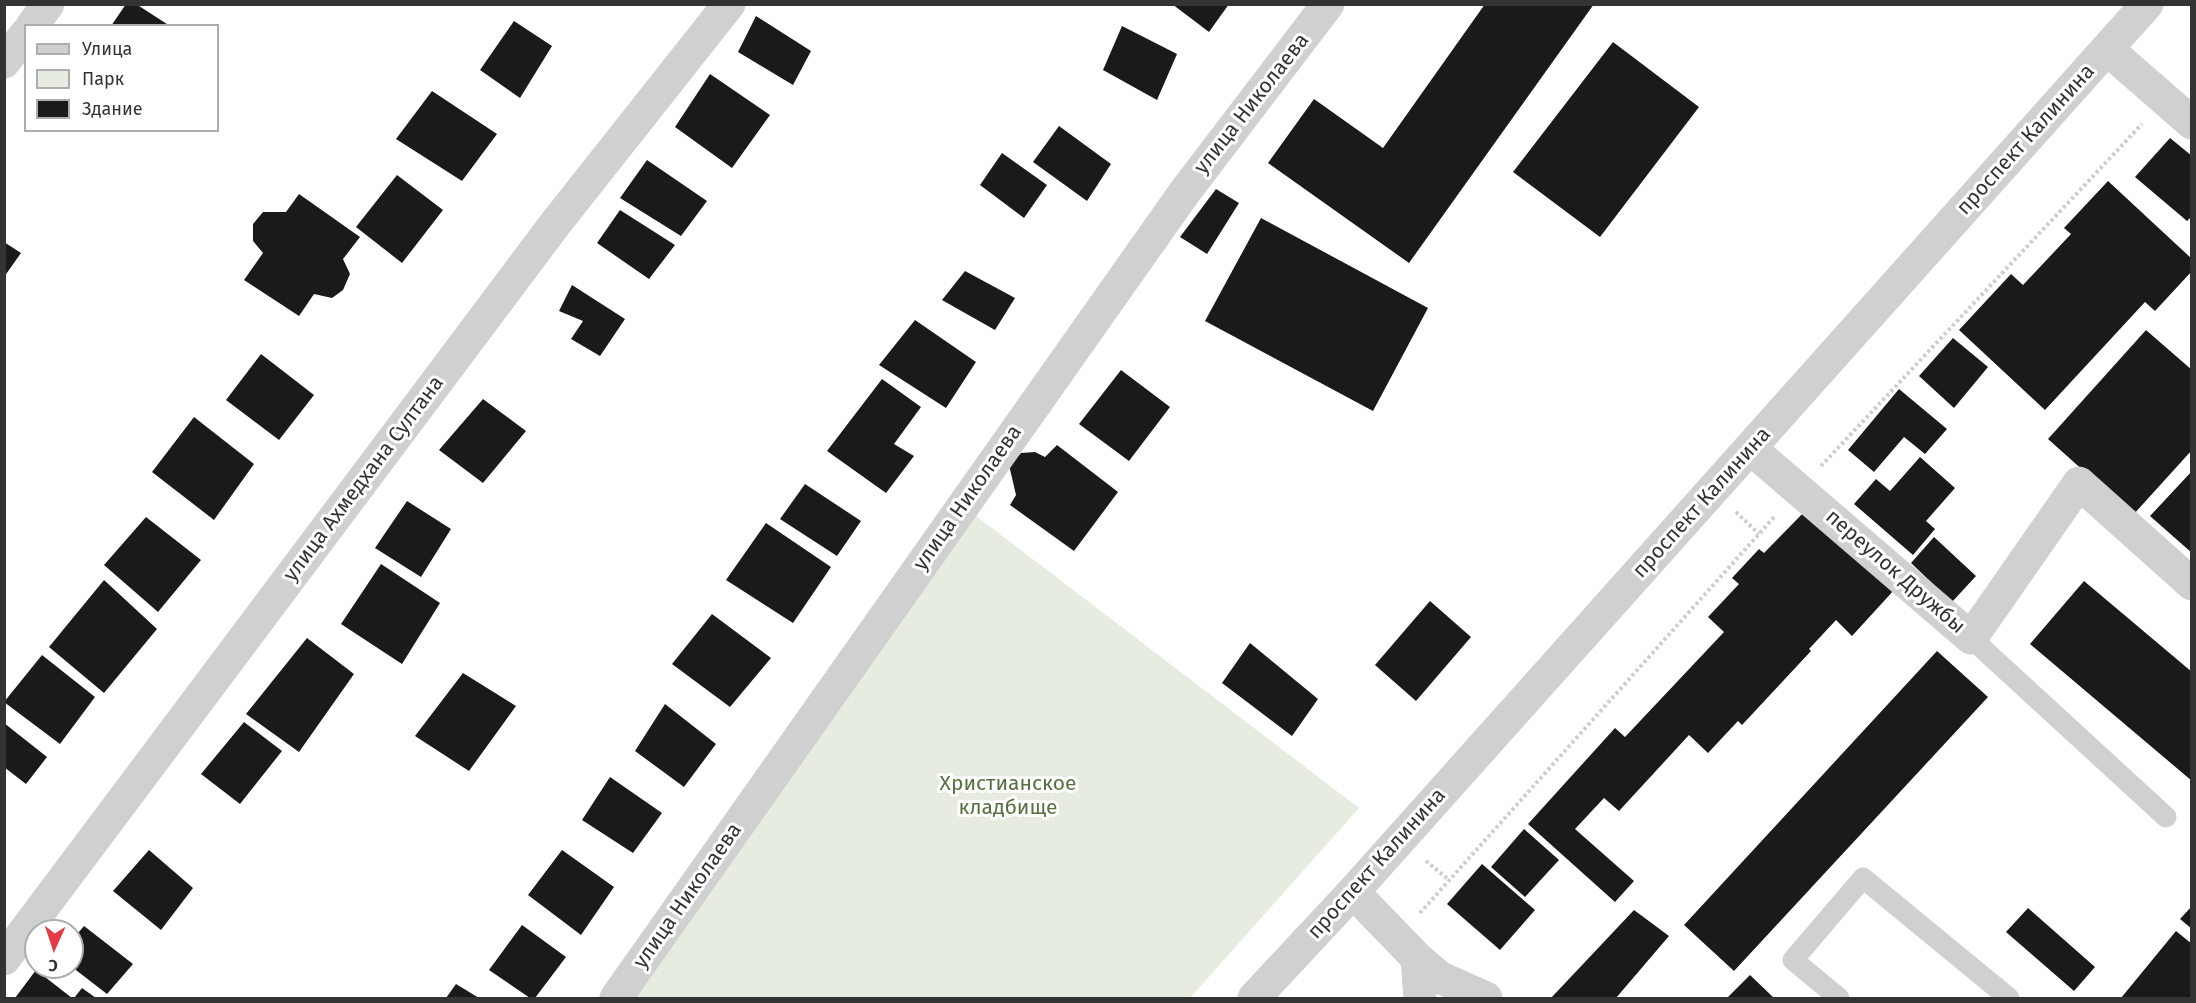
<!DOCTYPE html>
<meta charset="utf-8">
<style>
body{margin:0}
#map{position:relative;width:2196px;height:1003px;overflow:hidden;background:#fff;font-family:"Fira Sans",sans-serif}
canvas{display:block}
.frame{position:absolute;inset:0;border:6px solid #333;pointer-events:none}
.legend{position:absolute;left:24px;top:24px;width:195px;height:108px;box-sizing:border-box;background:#fff;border:2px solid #adadad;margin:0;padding:8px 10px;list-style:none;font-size:18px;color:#333}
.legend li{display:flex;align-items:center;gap:12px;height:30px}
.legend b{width:30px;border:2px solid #adadad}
.north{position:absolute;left:24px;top:919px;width:60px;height:60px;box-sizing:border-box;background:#fff;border:2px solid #adadad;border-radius:50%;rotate:183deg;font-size:16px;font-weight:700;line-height:24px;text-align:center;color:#333}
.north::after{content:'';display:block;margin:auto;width:21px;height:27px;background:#e63946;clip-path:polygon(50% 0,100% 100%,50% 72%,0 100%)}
</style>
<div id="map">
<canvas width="2196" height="1003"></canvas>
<div class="frame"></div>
<ul class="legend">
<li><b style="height:8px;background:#d0d0d0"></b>Улица</li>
<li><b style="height:16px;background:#e6ecdf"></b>Парк</li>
<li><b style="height:16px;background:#1a1a1a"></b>Здание</li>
</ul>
<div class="north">С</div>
</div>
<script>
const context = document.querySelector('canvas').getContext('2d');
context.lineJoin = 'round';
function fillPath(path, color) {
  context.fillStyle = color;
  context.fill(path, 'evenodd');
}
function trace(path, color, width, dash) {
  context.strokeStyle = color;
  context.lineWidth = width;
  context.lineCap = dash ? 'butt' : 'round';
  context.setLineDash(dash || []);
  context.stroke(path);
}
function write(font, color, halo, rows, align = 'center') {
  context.font = font + ' "Fira Sans",sans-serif';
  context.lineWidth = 6;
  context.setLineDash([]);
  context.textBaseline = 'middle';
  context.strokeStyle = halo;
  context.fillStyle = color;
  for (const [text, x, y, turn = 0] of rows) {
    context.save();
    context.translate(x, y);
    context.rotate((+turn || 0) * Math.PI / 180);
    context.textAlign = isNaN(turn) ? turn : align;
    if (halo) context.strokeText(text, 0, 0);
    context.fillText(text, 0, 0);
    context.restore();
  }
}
const green = new Path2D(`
 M963 506 1359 808 1190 998H616Z`);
const building = new Path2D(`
 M126 4H136L170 26H111Z
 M1172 4H1229L1209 32Z
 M1485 4H1594L1409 263 1268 163 1314 99 1383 148Z
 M756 16 811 51 793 85 738 52Z
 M514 21 552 46 520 98 480 70Z
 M1122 26 1177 54 1157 100 1103 70Z
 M1613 42 1699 107 1600 237 1513 172Z
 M710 74 770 115 732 168 675 127Z
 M432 91 497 134 462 181 396 139Z
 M1059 126 1111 164 1087 201 1033 162Z
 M2170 138 2192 156V216L2187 221 2135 177Z
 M1002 153 1047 185 1024 218 980 185Z
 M647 160 707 201 681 236 620 198Z
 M397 175 443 210 402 263 356 227Z
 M2108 181 2192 259V271L2155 311 2145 302 2045 410 1959 330 2011 274 2023 285 2071 234 2064 228Z
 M1216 189 1239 203 1207 254 1180 237Z
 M299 194 360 237 343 259 350 274 343 290 332 298 314 294 299 316 244 280 263 253 253 241V224L263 212H286Z
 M620 210 675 245 649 279 597 243Z
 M1261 218 1428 308 1373 411 1205 321Z
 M4 242 21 253 4 277Z
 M965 271 1015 298 995 330 942 300Z
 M572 285 625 319 600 356 571 339 583 321 559 311Z
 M915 320 976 362 946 408 879 365Z
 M2146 330 2192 370V450L2133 515 2048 439Z
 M1953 338 1988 367 1954 408 1919 376Z
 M261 354 314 395 279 440 226 400Z
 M1121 370 1170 407 1129 461 1079 424Z
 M882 379 921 407 894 444 914 456 886 493 827 451Z
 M1899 389 1947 429 1925 454 1904 437 1874 472 1848 450Z
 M483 399 526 431 483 483 439 450Z
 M194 417 254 464 214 520 152 472Z
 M1057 445 1118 492 1074 551 1010 505 1016 495 1009 465 1021 453 1035 452 1045 457Z
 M1920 457 1955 488 1926 521 1935 529 1913 555 1854 504 1876 479 1890 491Z
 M2192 471V553L2150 516Z
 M805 484 861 521 837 556 780 519Z
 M407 501 451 529 421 577 375 548Z
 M1808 508 1895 589 1852 636 1836 620 1809 649 1811 651 1742 725 1738 721 1708 753 1689 735 1619 811 1604 798 1575 829 1634 881 1615 902 1528 824 1615 728 1625 737 1724 632 1708 617 1739 584 1732 578 1759 549 1764 553Z
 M146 517 201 560 158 612 104 565Z
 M766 523 831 567 793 623 726 580Z
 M1934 537 1976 576 1952 602 1911 563Z
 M381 564 440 603 402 664 341 624Z
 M104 580 157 629 104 693 49 647Z
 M2084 581 2192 672V781L2030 644Z
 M1430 601 1471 637 1416 701 1375 665Z
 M712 614 771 658 730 707 672 664Z
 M307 638 354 674 299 752 246 714Z
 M1250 643 1318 699 1292 736 1222 683Z
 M1937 651 1988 697 1734 971 1684 925Z
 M42 655 95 697 60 744 4 702Z
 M463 673 516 706 469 771 415 736Z
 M665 704 716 744 684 787 635 751Z
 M244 722 282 751 240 804 201 774Z
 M4 723 47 757 26 784 4 767Z
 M610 777 662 813 633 853 582 820Z
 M1524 829 1559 860 1525 897 1491 867Z
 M149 850 193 888 161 930 113 891Z
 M562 850 614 887 581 935 528 895Z
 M1482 864 1535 910 1500 950 1447 904Z
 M2192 906V929L2180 919Z
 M2028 908 2095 967 2074 991 2006 932Z
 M1634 910 1669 936 1616 998H1551Z
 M522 925 566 957 535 998H530L489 970Z
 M84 926 133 964 107 994 72 967V940Z
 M2176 931 2192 944V998H2121Z
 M36 970 72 998H15Z
 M1750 975 1774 998H1727Z
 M456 984 479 998H446Z
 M82 988 96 998H74Z`);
const path = new Path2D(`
 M1821 466 2142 124
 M1736 512 1759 534
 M1426 861 1449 880
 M1420 913 1775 516`);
const service = new Path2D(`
 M1971 638 2166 817
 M1839 998 1793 960 1863 878 2009 998`);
const minor = new Path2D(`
 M32 26 48 4
 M2107 49 2192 123
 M4 62 26 34
 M1751 449 1971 638 2079 483 2192 584
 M1353 892 1417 958 1420 998
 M1417 958 1439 977 1486 998
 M4 959 555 224 729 4
 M616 998 1184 193 1328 4`);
const tertiary = new Path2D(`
 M1254 998 1353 892 2147 4`);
const streetNames = [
 ["улица Николаева",1252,104,-52],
 ["проспект Калинина",2026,140,-48],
 ["улица Ахмедхана Султана",364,479,-53],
 ["улица Николаева",968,498,-55],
 ["проспект Калинина",1702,503,-48],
 ["переулок Дружбы",1895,572,41],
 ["проспект Калинина",1377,864,-48],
 ["улица Николаева",688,896,-55]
];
const parkNames = [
 ["Христианское",1008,784],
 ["кладбище",1008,808]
];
fillPath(green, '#e6ecdf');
fillPath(building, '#1a1a1a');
trace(path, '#cdcdcd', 4, [3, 3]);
trace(service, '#d0d0d0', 21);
trace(minor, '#d0d0d0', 33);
trace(tertiary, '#d0d0d0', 33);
write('21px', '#333', '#fff', streetNames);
write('21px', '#56703f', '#fff', parkNames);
</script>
